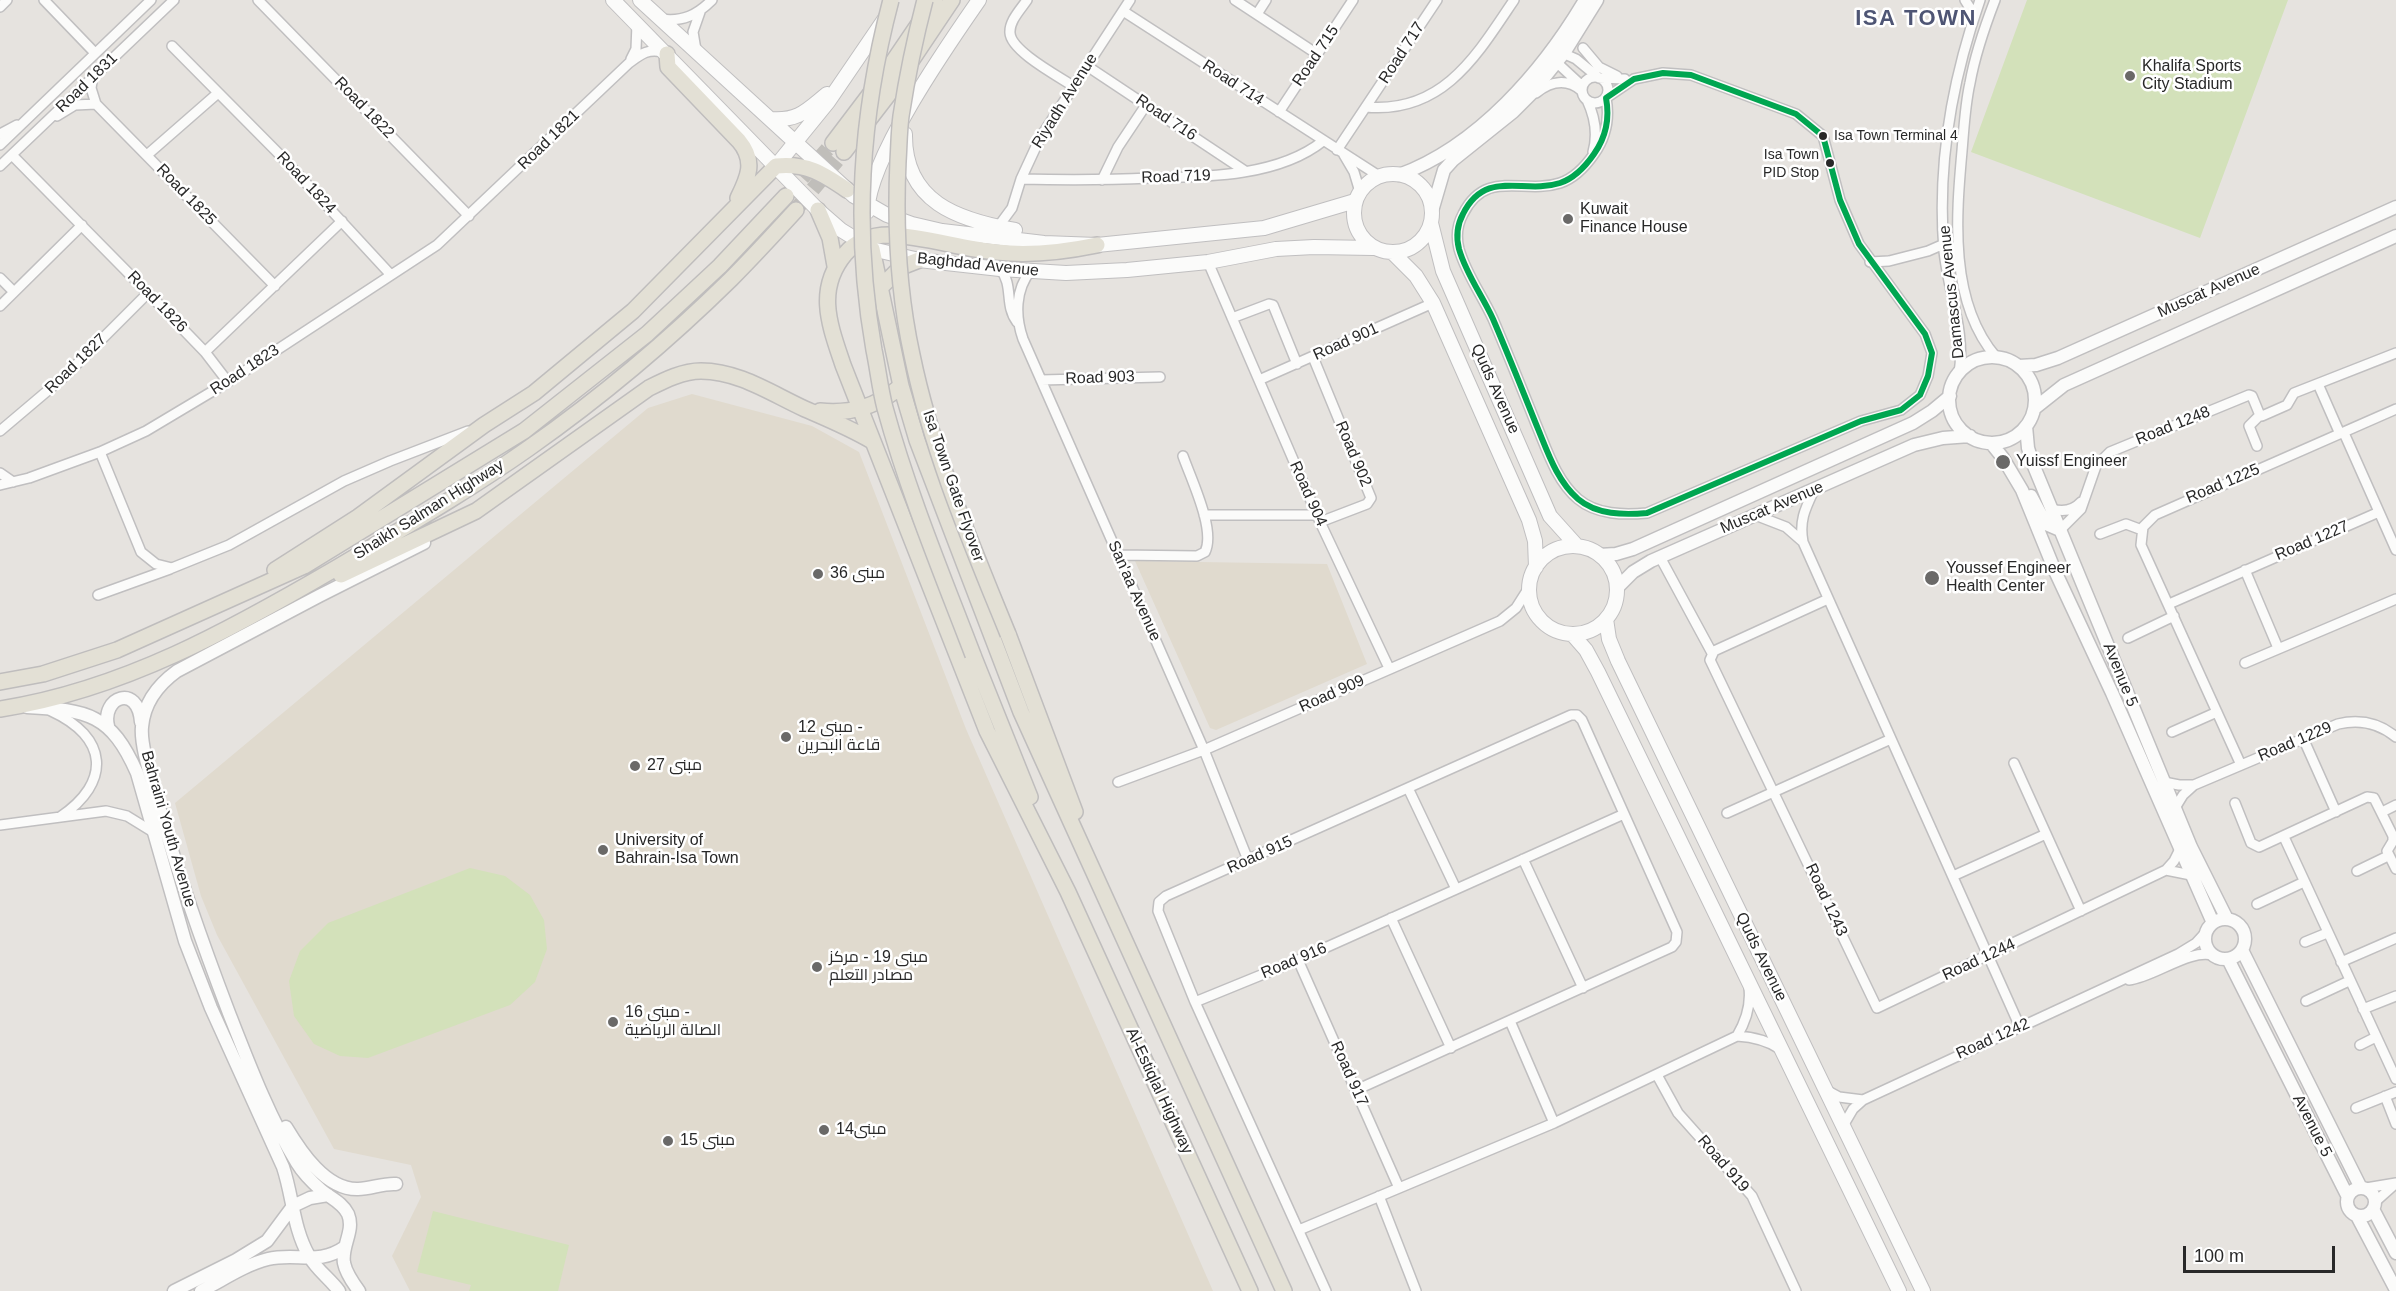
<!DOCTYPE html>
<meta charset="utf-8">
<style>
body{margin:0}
#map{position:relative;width:2396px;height:1291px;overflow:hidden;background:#e6e3df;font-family:Helvetica,sans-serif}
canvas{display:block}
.scale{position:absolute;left:2183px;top:1246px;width:152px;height:27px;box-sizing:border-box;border:3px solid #282828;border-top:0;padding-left:8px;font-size:18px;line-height:21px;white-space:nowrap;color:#282828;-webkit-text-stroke:4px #fff;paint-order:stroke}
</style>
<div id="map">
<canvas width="2396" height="1291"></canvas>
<div class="scale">100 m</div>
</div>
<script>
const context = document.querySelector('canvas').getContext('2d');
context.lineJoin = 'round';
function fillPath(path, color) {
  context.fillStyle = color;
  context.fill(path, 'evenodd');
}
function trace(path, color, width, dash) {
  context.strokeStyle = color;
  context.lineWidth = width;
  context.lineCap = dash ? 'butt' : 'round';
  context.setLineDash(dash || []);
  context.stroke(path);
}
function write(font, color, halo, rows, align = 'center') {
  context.font = font + ' Helvetica,Cairo,sans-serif';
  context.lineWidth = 5;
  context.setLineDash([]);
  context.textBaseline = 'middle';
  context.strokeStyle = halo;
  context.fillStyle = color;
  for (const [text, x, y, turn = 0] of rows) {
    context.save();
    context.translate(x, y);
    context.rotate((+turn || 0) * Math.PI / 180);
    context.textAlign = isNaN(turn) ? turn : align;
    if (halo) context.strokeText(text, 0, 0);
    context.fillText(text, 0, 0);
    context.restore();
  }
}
const education = new Path2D(`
 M692 394 812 426 859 452 966 729 1213 1291H410L392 1256 421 1197 411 1165 334 1149 217 935 201 896 175 803 648 408Z
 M1135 561 1327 564 1367 664 1216 730 1210 728Z`);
const pitch = new Path2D(`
 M2027 0H2288L2200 238 1971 152Z
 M470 868 505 876 530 895 544 920 547 949 535 982 510 1005 368 1058 340 1056 314 1044 294 1016 289 981 300 951 328 923Z
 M433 1211 569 1245 558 1291H469L471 1285 417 1272Z`);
const primaryTunnel = new Path2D(`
 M787 195 833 143
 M798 207 844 152`);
const minor = new Path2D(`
 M44 0 95 53
 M258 0 469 216
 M1027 0C1021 9 1009 21 1010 33 1011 51 1058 76 1073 86
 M1235 0 1317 54
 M1965 0 1970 8 1971 20
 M1995 0C1985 26 1975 55 1970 83 1965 105 1964 128 1962 151 1956 218 1949 302 1996 357
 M0 7 7 0
 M1123 11 1379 176
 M1257 14 1266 0
 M661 19C683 22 697 15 712 0
 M172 46 282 157 391 275
 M1583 48 1599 67 1617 76
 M696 50 693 32 700 12
 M1558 51 1576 59 1599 78 1625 79
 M631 59 636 49 637 24
 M1554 60 1581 85
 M1087 66 1245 171
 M1663 73 1691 75 1796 114 1823 136 1840 200 1859 244 1925 334 1932 353 1928 376 1920 395 1901 410 1861 421 1647 513C1624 515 1597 515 1578 499 1556 480 1547 450 1536 424 1522 389 1508 354 1493 319 1482 295 1466 274 1459 249 1456 237 1457 225 1463 214 1486 168 1523 195 1560 183 1575 178 1585 167 1594 154 1606 137 1610 119 1606 98L1634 79Z
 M93 76 91 88 96 104 275 286
 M1582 90a13 13 0 1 1 26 0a13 13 0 1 1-26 0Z
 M1536 93C1551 81 1567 78 1582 91
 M1587 100C1595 117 1598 134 1593 152
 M1366 107C1443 114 1477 55 1514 0
 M1279 112 1353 0
 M57 116 75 105 96 104
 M0 134 17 125
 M0 145 151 0
 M1337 150 1437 0
 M12 155 148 293 205 352 228 382
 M147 155 218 93
 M1344 155 1354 172 1360 192
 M0 166 174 0
 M1021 179C1064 180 1107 180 1150 178 1205 177 1278 177 1323 141
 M1102 180 1118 147 1146 105
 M998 227 1012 208 1021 179 1040 138 1130 0
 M1208 262 1320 522 1389 668
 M1870 262 1889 261 1928 251 1944 244 1954 251 1957 259
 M1000 269C1014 285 1004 305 1017 322
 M1031 270C1015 290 1015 316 1023 339L1204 750 1248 860
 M0 278 14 292
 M0 306 82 225
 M1232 318 1269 304 1273 305 1297 364
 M205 352 342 221
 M1313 357 1371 498 1367 504 1320 522
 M1959 373C1966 332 1948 292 1944 251 1937 166 1952 80 1980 0
 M1041 380 1160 377
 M1259 380 1433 303
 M2318 384 2340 434
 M0 431 65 376 148 293
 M2344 433 2396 550
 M2257 446 2249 426 2260 415
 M100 452 141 552 156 564 172 568 229 545 344 481 390 461 468 431
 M0 473 13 482
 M0 485 29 478 100 452 146 431 228 382 437 245 629 63C640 55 648 48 662 52
 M1814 490C1805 509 1799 521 1803 542L2020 1027
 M2052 509C2063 512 2073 511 2081 502
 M1204 515H1317
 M1755 515 1786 527 1802 541
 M2060 530 2081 509 2096 466 2110 452 2249 395 2252 396 2259 413 2262 416 2287 405 2294 393 2396 353
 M2100 534 2126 524 2142 530
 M1118 555 1197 556 1205 552C1216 530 1191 479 1183 456
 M1660 557 1712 653
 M2245 570 2278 648
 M98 595 170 569
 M1828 599 1714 651 1710 660 1877 1008 2166 870 2174 861 2180 849
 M2169 604 2379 512
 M2128 638 2174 616
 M2245 663 2396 599
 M51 711C108 737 112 782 60 817
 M2172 732 2217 712
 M2303 738 2336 812
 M2014 763 2081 911
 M2241 765 2141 545 2143 527 2155 515 2396 409
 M1118 782 1204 750 1500 621 1516 608 1530 586
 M2164 782 2179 785H2194
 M1408 788 1456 889
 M2235 803 2251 843 2259 847 2367 797 2374 798 2393 836V841L2387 851 2396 869
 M2175 808 2183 795 2194 785 2338 724C2359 719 2379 723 2396 737
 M2382 812 2396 805
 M1727 813 1891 739
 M0 825 106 811 127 816 153 832
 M2284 837 2396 1079
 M1523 859 1583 988
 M2166 870 2191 875
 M2357 871 2388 856
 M1953 876 2046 834
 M2257 904 2304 882
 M1391 918 1451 1048
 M2305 942 2327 933
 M1298 960 1399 1188
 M2341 962 2396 938
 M2129 980C2155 977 2191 947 2215 956
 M2306 1001 2349 981
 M1195 1002 1298 960 1624 814
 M2363 1009 2396 996
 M1510 1021 1554 1123
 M1737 1036C1746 1021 1751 1005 1749 988
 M2360 1045 2376 1037
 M1657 1075 1678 1113 1752 1196 1796 1291
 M1826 1090 1839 1097 1863 1100
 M2385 1096 2396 1124
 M2356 1108 2396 1092
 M1843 1126 1853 1109 1863 1100 2178 954 2196 943 2207 931
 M2366 1188 2396 1183
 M1379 1196 1416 1291
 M2375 1202 2394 1185
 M1299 1230 1554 1123 1737 1036C1753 1037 1767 1040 1780 1049
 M1326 1291 1195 1002 1158 911 1159 902 1166 896 1571 715H1577L1582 720 1677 932 1676 942 1672 947 1356 1090`);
const tertiary = new Path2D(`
 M1399 175C1478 146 1543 71 1585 0
 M1432 211 1444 170 1453 160 1513 112 1531 94 1564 53 1597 0
 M1949 400a43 43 0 1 1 86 0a43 43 0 1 1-86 0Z
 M2019 366 2036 365 2058 358 2396 207
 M2035 408 2064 385 2396 236
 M2026 426 2028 448 2033 464 2191 847 2227 919
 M1991 443 2003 458 2022 490 2055 571 2112 693 2213 923
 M2031 496 2046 524 2060 530
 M1599 555 1616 554 1633 549 1913 423 1932 411 1950 396
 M1617 588 1633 572 1651 561 1914 445 1943 438 1970 436
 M27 707C88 710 111 714 137 773L185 941 211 1008 283 1167C293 1197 293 1228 309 1256 316 1269 330 1279 339 1291
 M108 726C101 697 138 683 141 722
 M2205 939a20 20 0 1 1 40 0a20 20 0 1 1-40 0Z
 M2242 950 2361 1188
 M2228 959 2348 1197
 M286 1127C301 1152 326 1190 358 1189 371 1189 383 1183 396 1184
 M2347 1202a14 14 0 1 1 28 0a14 14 0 1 1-28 0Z
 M2373 1209 2396 1253
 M2357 1216 2396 1290
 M174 1291 236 1260 267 1241 293 1206 310 1198 328 1195
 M201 1291C223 1280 244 1265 268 1259 297 1252 318 1266 345 1247
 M359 1291C353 1283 346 1273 344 1263 341 1246 355 1231 348 1214 342 1202 330 1198 321 1190 312 1182 303 1173 297 1163 269 1117 249 1064 229 1013 203 945 179 877 159 807 154 786 140 747 142 727 144 703 159 684 177 671L319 596 424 543`);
const secondary = new Path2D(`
 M613 0 818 210 841 230 872 249 919 260 1000 269 1066 273 1127 270 1208 262 1276 249 1314 247 1373 248
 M640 0 854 196 887 215 912 224 942 231 1044 243 1097 245 1264 228 1355 201
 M771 119C799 121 807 110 827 94
 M905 134C904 202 958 220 1015 230
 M776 166 828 102 886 17
 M1354 213a39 39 0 1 1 78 0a39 39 0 1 1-78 0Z
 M867 212C869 158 947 46 979 0
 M1431 223 1443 271 1550 516 1577 546
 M1393 253 1416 276 1433 303 1529 520 1535 541 1536 567
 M1529 590a44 44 0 1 1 88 0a44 44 0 1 1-88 0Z
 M1606 619 1609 639 1618 661 1923 1291
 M1572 634 1586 650 1598 672 1899 1291`);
const primary = new Path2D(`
 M667 54 668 67 739 141C756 161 748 178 738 198
 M833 143 880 81 935 0
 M844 152 891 91 952 0
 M818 210 830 238 835 266
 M1097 245C1063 252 1031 256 997 252 961 249 926 236 889 235 872 235 856 241 845 254 815 290 830 326 843 365L987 731 1068 892 1250 1291
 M872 249 901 386 917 440 1021 712 1284 1291
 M881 287 901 267 919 260
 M820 411C851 414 877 407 901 386
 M275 570 358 517 484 425 534 393 633 311 776 166C807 163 822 173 847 190
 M341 575 476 511 649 388C665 380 683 371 701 371 739 371 772 394 805 409 828 419 850 428 872 441
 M1008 634 1075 812
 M973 655 1030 797
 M0 682 43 674 117 650 304 566 524 431 647 334 720 266 786 196
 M0 709C123 690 232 629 338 567 402 529 468 491 529 448 600 398 669 340 731 279 753 257 775 233 796 210`);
const primaryBridge = new Path2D(`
 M891 0C860 117 853 230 874 350 878 369 880 389 885 408 908 492 942 574 973 655
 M925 0C915 38 907 77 901 116 899 131 899 146 898 161 895 226 898 291 912 355 932 452 971 543 1008 634`);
const bus1 = new Path2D(`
 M1663 73 1691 75 1796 114 1823 136 1840 200 1859 244 1925 334 1932 353 1928 376 1920 395 1901 410 1861 421 1647 513C1624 515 1597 515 1578 499 1556 480 1547 450 1536 424 1522 389 1508 354 1493 319 1482 295 1466 274 1459 249 1456 237 1457 225 1463 214 1486 168 1523 195 1560 183 1575 178 1585 167 1594 154 1606 137 1610 119 1606 98L1634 79Z`);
const markers = [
 [2130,76,6,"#6a6968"],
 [1823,136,5,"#282828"],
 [1830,163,5,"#282828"],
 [1568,219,6,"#6a6968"],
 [2003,462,8,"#6a6968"],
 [818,574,6,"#6a6968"],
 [1932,578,8,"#6a6968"],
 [786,737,6,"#6a6968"],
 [635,766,6,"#6a6968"],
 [603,850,6,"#6a6968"],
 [817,967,6,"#6a6968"],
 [613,1022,6,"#6a6968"],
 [824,1130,6,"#6a6968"],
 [668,1141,6,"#6a6968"]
];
const busNames = [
 ["Isa Town Terminal 4",1834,136],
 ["Isa Town",1819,155,"right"],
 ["PID Stop",1819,173,"right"]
];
const streetNames = [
 ["Road 717",1402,53,-57],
 ["Road 715",1316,56,-56],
 ["Road 1831",87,83,-44],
 ["Road 714",1233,83,33],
 ["Riyadh Avenue",1065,101,-58],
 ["Road 1822",364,108,46],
 ["Road 716",1166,118,34],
 ["Road 1821",549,140,-44],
 ["Road 719",1176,177,-2],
 ["Road 1824",306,183,47],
 ["Road 1825",186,195,46],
 ["Baghdad Avenue",978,265,6],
 ["Muscat Avenue",2209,291,-24],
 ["Damascus Avenue",1952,292,-96],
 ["Road 1826",157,302,46],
 ["Road 901",1346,342,-24],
 ["Road 1827",76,364,-44],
 ["Road 1823",245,370,-33],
 ["Road 903",1100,378,-2],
 ["Quds Avenue",1495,389,66],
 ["Road 1248",2173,426,-22],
 ["Road 902",1353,454,67],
 ["Road 1225",2223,484,-23],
 ["Isa Town Gate Flyover",953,486,71],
 ["Road 904",1308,494,66],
 ["Muscat Avenue",1772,508,-23],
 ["Shaikh Salman Highway",429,510,-32],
 ["Road 1227",2312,541,-23],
 ["San'aa Avenue",1134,591,66],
 ["Avenue 5",2120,675,68],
 ["Road 909",1332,694,-24],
 ["Road 1229",2295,742,-23],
 ["Bahraini Youth Avenue",168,829,74],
 ["Road 915",1260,855,-24],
 ["Road 1243",1826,900,65],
 ["Quds Avenue",1761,957,64],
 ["Road 1244",1979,960,-25],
 ["Road 916",1294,961,-23],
 ["Road 1242",1993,1039,-24],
 ["Road 917",1349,1074,66],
 ["Al-Estiqlal Highway",1159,1091,65],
 ["Avenue 5",2312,1126,63],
 ["Road 919",1723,1164,49]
];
const poiNames = [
 ["Khalifa Sports",2142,67],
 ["City Stadium",2142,85],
 ["Kuwait",1580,210],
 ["Finance House",1580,228],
 ["Yuissf Engineer",2016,462],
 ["Youssef Engineer",1946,569],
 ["Health Center",1946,587],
 ["مبنى 36",830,574],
 ["مبنى 12 -",798,728],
 ["قاعة البحرين",798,746],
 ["مبنى 27",647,766],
 ["University of",615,841],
 ["Bahrain-Isa Town",615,859],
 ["مبنى 19 - مركز",829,958],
 ["مصادر التعلم",829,976],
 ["مبنى 16 -",625,1013],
 ["الصالة الرياضية",625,1031],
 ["مبنى14",836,1130],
 ["مبنى 15",680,1141]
];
const districtNames = [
 ["ISA TOWN",1916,19]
];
fillPath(education, '#e0dace');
fillPath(pitch, '#d3e1ba');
trace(primaryTunnel, '#c0beba', 15, [15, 8]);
trace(minor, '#c0bfc0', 12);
trace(tertiary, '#c0bfc0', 15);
trace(secondary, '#c0bfc0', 16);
trace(primary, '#bfbdbd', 18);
trace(minor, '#fbfbfa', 9);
trace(tertiary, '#fbfbfa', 12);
trace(secondary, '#fbfbfa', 14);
trace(primary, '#e3e0d5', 15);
trace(primaryBridge, '#bfbdbd', 18, []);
trace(primaryBridge, '#e3e0d5', 15);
trace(bus1, '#00a651', 6);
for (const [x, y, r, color] of markers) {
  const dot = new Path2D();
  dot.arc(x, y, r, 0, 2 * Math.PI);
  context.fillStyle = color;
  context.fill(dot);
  trace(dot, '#fff', 2);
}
write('14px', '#282828', '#fff', busNames, 'left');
write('16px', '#282828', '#fff', streetNames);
write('16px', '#282828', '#fff', poiNames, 'left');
context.letterSpacing = '1.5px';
write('bold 22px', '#4e5574', '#fff', districtNames);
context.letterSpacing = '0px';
</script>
